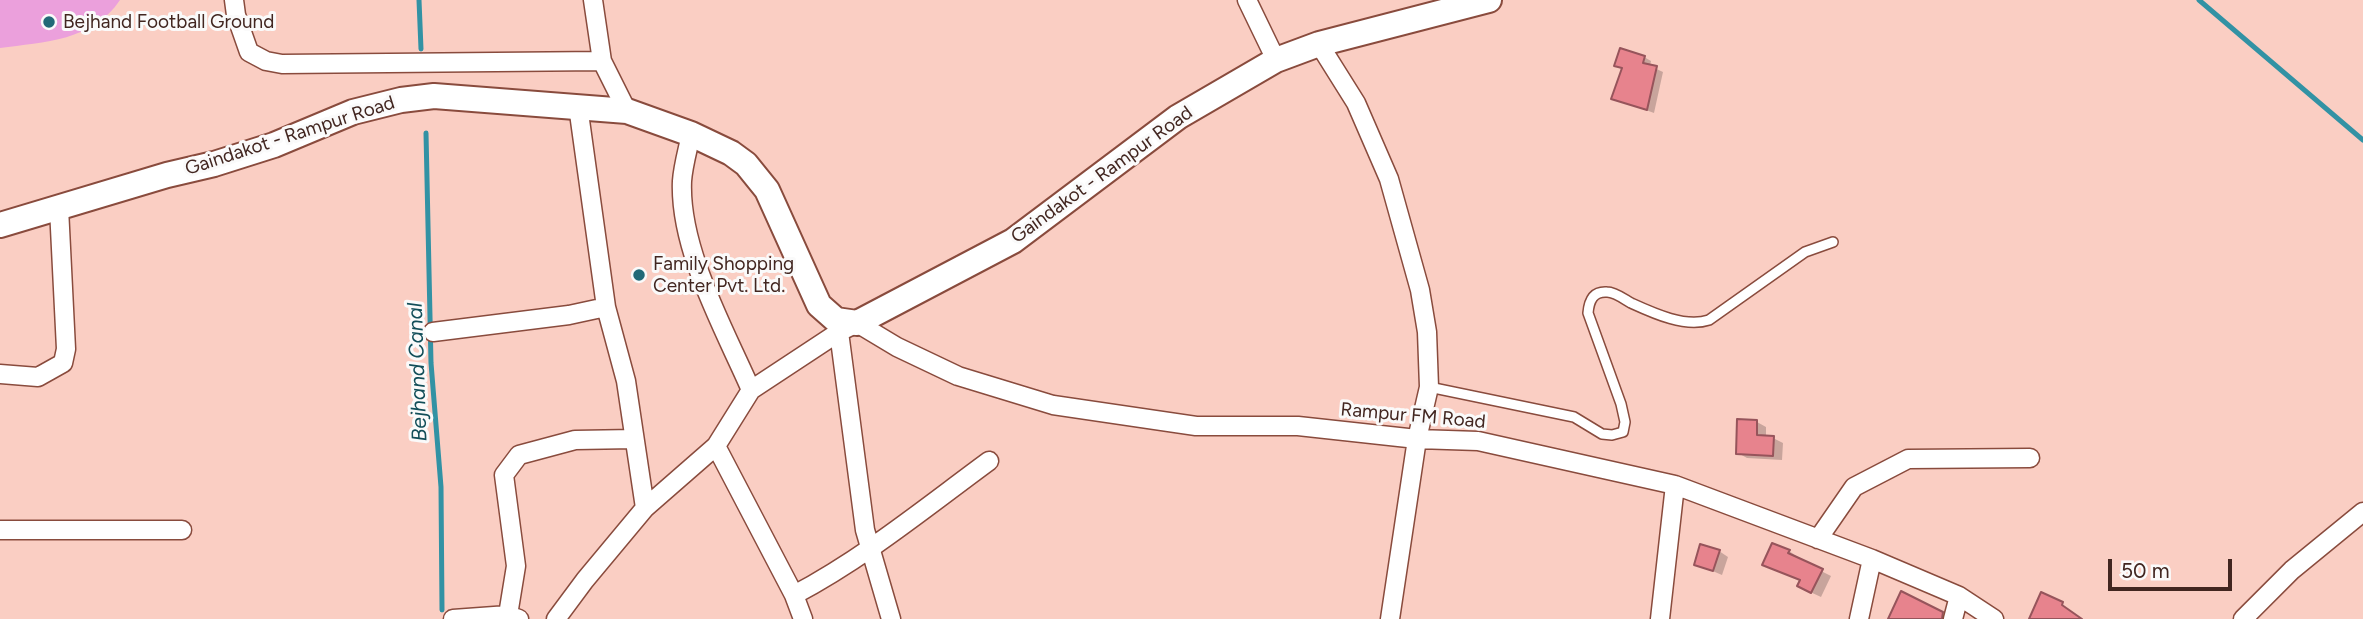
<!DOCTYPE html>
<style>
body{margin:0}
#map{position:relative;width:2363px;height:619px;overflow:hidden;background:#facec3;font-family:Figtree,sans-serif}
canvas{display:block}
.scale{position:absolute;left:2108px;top:559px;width:124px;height:32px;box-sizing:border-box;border:4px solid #422620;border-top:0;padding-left:9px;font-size:21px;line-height:24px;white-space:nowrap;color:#422620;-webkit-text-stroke:5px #fafafa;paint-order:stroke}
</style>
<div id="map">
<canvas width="2363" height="619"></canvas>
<div class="scale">50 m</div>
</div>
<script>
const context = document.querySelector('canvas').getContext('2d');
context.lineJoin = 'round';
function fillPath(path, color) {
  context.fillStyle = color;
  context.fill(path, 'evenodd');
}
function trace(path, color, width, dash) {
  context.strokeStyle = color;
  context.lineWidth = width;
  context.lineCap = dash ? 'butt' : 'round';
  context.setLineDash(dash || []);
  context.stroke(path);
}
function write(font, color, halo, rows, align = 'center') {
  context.font = font + ' Figtree,sans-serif';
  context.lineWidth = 6;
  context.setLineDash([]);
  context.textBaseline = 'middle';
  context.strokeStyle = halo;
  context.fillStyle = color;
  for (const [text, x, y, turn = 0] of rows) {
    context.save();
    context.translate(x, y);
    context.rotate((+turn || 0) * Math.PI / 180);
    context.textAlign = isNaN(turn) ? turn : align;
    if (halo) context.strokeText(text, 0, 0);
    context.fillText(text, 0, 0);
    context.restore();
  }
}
const green = new Path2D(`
 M0 0H120C93 41 44 42 0 48Z`);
const shadow = new Path2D(`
 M1644 57 1651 61 1650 66 1663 72 1654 113 1613 98 1623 69 1616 65Z
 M1757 422 1766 427V437L1773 438 1783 443 1782 460 1747 458 1738 453Z
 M1719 551 1728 557 1722 575 1696 564Z
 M1789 551 1798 557 1797 559 1831 576 1821 597 1808 591V582L1772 567Z`);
const stream = new Path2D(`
 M419 0 421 49
 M2199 0 2363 140
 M426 133 431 363 441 487 442 610`);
const building = new Path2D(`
 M1620 48 1645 56 1643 63 1657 66 1647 110 1611 99 1622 68 1614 66Z
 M1737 419 1757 420V435L1774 436 1773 456 1736 454Z
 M1772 543 1790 550 1788 553 1823 569 1811 593 1797 586 1800 580 1762 565Z
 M1700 544 1720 550 1713 571 1694 565Z
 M1901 591 1943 612 1942 619H1888Z
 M2041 592 2063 602 2062 605 2082 619H2029Z`);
const lane = new Path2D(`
 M1429 387 1574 417 1602 434 1612 435 1623 432 1625 422 1621 404 1588 313C1589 301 1593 291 1607 292 1615 292 1624 299 1631 303 1653 313 1685 328 1709 320L1805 252 1833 242`);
const street = new Path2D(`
 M234 0 236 15 249 52 266 61 282 64 602 61
 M593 0 602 61 627 111
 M1247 0 1276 60
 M1319 44 1356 103 1389 179 1420 290 1427 332 1429 387 1417 439 1390 619
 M578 106 606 307 626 381 645 508
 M691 134C688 149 683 166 682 181 679 249 724 328 751 390
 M433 332 569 315 606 307
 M839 332 865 530 891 619
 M0 374 38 377 63 363 66 349 59 208
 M716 446 794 595 803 619
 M0 530H182
 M1818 539 1854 487 1908 459 2030 458
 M794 595C864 558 925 508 989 461
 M508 615 516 566 504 475 519 455 575 440 634 439
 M453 619 508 615 519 619
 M556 619 585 580 645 508 716 446 751 390 839 332 857 323 897 347 958 376 1053 405 1196 426H1298L1417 439 1478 441 1675 485 1872 559 1959 596 1994 619
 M1660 619 1675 485
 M1859 619 1872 559
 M1953 619 1959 596
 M2243 619 2292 570 2363 512`);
const secondary = new Path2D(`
 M0 225 167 175 214 164 274 145 353 112 401 100 434 96 627 111 691 134 731 153 746 164 767 190 819 305 836 320 857 323 1013 241 1178 117 1276 60 1319 44 1489 0`);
const markers = [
 [49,22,7,"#226977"],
 [639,275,7,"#226977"]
];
const poiNames = [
 ["Bejhand Football Ground",63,22],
 ["Family Shopping",653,264],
 ["Center Pvt. Ltd.",653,286]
];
const streetNames = [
 ["Gaindakot - Rampur Road",290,136,-18],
 ["Gaindakot - Rampur Road",1102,175,-36],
 ["Rampur FM Road",1413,416,5]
];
const waterNames = [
 ["Bejhand Canal",418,372,-92]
];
fillPath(green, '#eba0dc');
fillPath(shadow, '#0003');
trace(stream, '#3292a4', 5);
fillPath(building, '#e7838d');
trace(building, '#96545b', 2);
trace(lane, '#894b3d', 12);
trace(street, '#894b3d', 21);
trace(secondary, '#894b3d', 28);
trace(lane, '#fff', 9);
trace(street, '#fff', 18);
trace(secondary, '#fff', 24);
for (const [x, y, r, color] of markers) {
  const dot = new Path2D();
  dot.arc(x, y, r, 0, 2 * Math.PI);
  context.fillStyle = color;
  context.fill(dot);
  trace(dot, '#fafafa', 2.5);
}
write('19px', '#422620', '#fafafa', poiNames, 'left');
write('19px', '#422620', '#fafafa', streetNames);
write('italic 21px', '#124e59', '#fafafa', waterNames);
</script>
